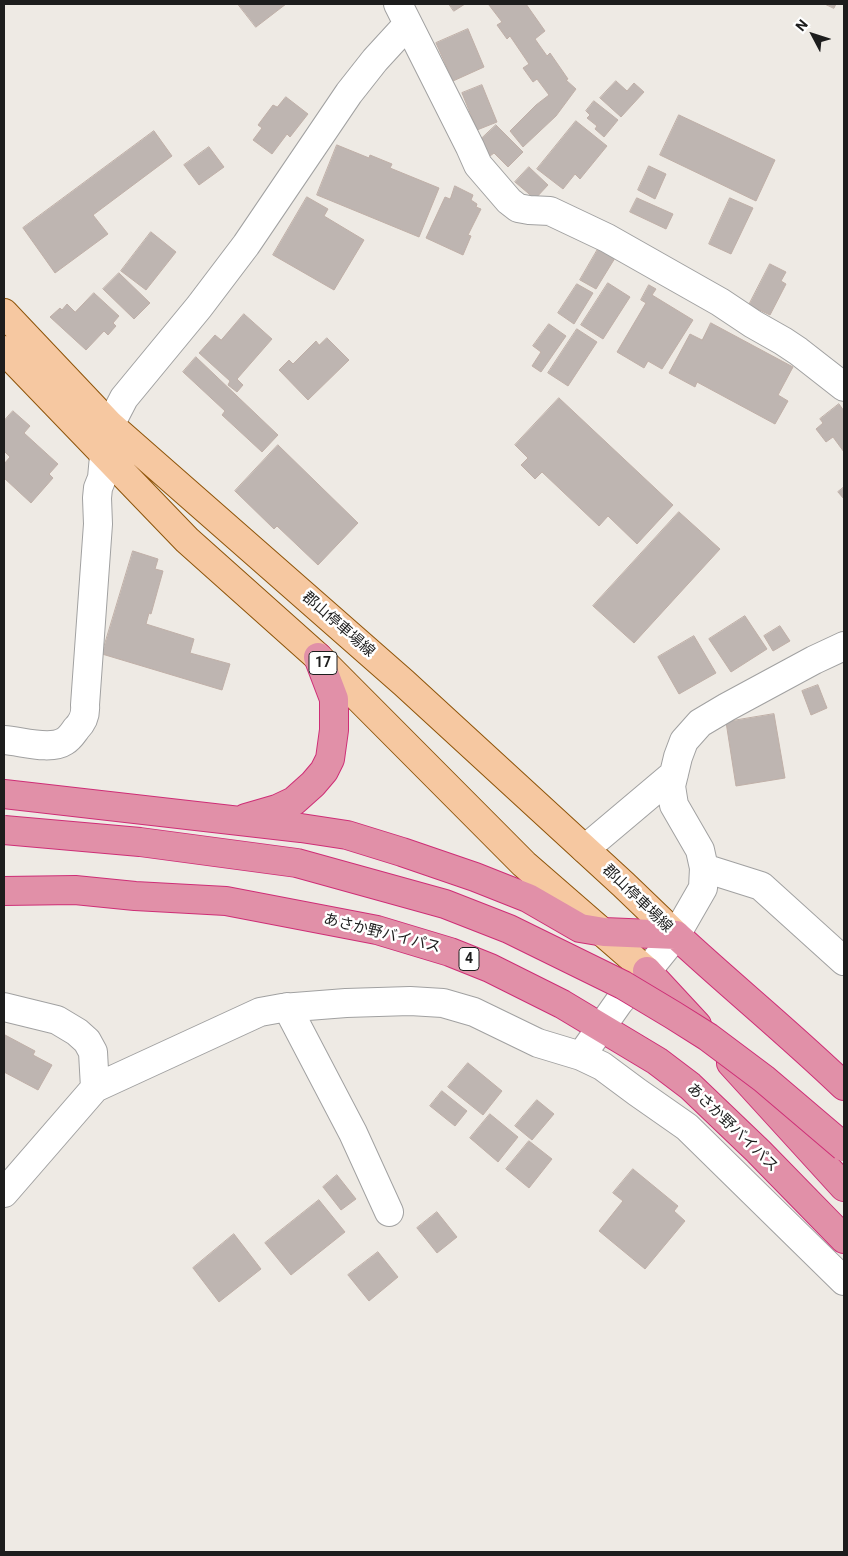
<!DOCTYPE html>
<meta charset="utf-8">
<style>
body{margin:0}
#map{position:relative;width:848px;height:1556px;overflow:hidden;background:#eeeae4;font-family:Roboto,sans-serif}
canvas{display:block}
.frame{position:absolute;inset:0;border:5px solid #1d1d1d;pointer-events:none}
.north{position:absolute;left:788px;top:10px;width:50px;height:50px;-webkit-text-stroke:4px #fff;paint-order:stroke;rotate:310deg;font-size:14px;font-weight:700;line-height:20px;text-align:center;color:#1d1d1d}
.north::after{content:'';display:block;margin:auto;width:18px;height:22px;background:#1d1d1d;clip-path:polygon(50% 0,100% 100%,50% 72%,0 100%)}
</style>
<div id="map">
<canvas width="848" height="1556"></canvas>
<div class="frame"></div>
<div class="north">N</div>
</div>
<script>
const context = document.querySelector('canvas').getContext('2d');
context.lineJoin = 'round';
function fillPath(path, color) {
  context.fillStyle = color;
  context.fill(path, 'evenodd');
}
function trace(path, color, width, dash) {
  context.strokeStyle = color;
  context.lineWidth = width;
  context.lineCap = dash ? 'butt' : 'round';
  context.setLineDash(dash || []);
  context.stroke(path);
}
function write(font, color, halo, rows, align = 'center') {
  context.font = font + ' Roboto,"Noto Sans JP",sans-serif';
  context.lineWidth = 5;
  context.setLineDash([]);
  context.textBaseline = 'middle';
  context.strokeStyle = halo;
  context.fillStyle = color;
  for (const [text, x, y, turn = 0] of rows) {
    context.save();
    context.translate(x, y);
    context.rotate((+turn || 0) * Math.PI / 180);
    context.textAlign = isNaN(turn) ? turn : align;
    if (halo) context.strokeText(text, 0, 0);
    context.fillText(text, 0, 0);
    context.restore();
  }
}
const building = new Path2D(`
 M238 4H286L256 27Z
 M449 4H465L454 11Z
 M490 4H526L545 31 535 39 547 56 550 53 568 79 566 80 576 89 556 116 523 147 510 131 536 105 549 95 537 79 533 82 523 68 529 64 510 36 507 39 497 25 502 22 489 5Z
 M825 4H836L834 8Z
 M468 29 484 67 453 81 436 43Z
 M616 81 627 91 634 83 644 92 621 117 600 98Z
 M482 85 497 122 477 130 462 93Z
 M286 97 308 114 290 137 287 134 272 154 253 140 262 128 258 125 273 105 277 107Z
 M594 101 618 120 604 137 595 129 597 126 587 118 590 115 586 111Z
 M679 115 775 160 756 201 660 155Z
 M576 121 607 146 580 179 575 174 563 189 537 169Z
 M496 125 523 152 508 167 494 153 490 156 477 143Z
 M154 131 172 156 93 215 108 234 55 273 23 228Z
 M337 145 369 158 370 155 392 164 390 168 439 188 419 237 317 195Z
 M209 147 224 167 199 185 184 165Z
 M649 166 666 174 655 199 638 190Z
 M529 167 548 185 535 199 515 182Z
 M455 186 473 195 471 200 477 204 476 207 481 209 468 235 471 236 463 255 426 238 445 197 450 199Z
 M307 197 328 209 324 216 364 240 334 290 273 255Z
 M637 198 673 214 666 229 630 212Z
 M730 198 753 208 731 254 709 244Z
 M151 232 176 252 146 290 121 271Z
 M598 249 615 258 596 289 580 280Z
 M770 264 786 272 781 281 786 284 770 315 749 305Z
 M119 273 150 303 134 319 103 289Z
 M608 283 630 297 603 339 581 325Z
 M577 284 593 293 574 324 558 313Z
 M649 285 656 289 652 295 693 320 662 369 648 361 644 368 617 352 646 303 641 300Z
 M94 293 119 316 113 323 116 326 108 335 104 331 86 350 50 317 60 308 62 310 67 304 75 312Z
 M244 314 272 339 237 379 243 385 237 392 228 385 230 381 199 353 215 335 221 340Z
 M711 323 793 367 778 395 788 401 775 424 697 382 695 387 669 373 690 334 702 340Z
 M549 324 566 336 541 372 532 366 541 352 533 346Z
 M577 329 597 342 568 386 548 373Z
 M327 338 349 360 308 400 279 370 289 360 293 364 316 341 319 345Z
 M196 357 278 435 262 452 222 415 225 411 183 372Z
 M559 398 673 505 637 544 608 516 599 526 542 472 535 479 521 465 528 458 515 445Z
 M839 404 844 411V452L833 437 826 442 816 429 823 423 820 419Z
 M13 411 30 426 24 433 58 464 49 474 53 478 31 503 4 478V464L10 457 4 451V421Z
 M278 445 358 523 318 565 277 526 274 529 235 491Z
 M844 487V499L838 492Z
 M679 512 720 549 634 643 593 606Z
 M133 551 158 559 155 569 163 571 151 614 149 613 146 624 194 639 190 653 230 664 222 690 102 654Z
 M745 616 767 649 731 672 709 639Z
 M780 626 790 641 773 651 764 636Z
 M694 636 716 673 679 694 658 657Z
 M818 685 827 708 811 715 802 691Z
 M774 714 785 778 736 786 726 722Z
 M5 1035 35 1051 33 1055 52 1065 38 1090 4 1072Z
 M468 1063 502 1091 483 1115 448 1087Z
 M442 1091 467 1111 455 1126 430 1106Z
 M537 1100 554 1114 532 1140 515 1126Z
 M490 1114 518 1137 498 1162 470 1138Z
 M529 1141 552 1159 529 1188 506 1169Z
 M633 1169 678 1206 674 1211 685 1221 645 1269 599 1231 623 1201 613 1193Z
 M337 1175 356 1199 341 1210 323 1187Z
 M319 1200 345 1232 291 1275 265 1243Z
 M437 1212 457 1237 437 1253 417 1228Z
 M234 1234 261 1269 219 1302 193 1268Z
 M378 1252 398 1277 369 1301 348 1275Z`);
const minor = new Path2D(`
 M398 4 470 147 478 165 509 201 518 208 529 210 550 211 607 238 720 302 753 324 783 341 798 351 844 387
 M4 740C21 741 50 751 65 741 70 738 73 733 76 729 83 722 86 715 85 705L98 524 97 498 98 488 102 478 104 456 110 425 124 398 199 307 246 245 349 93 375 60 408 24
 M585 849 674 774
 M704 868 761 886 844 961
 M4 1007 57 1020 77 1032 87 1041 93 1052 95 1088
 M287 1007 353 1133 389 1212
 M581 1056 619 1002 647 971 676 935 703 888 704 868 700 850 674 805 671 786 678 757 684 741 700 723 727 707 814 660 844 646
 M4 1193 95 1088 260 1012 282 1008 346 1003 410 1001 443 1003 474 1012 538 1043 581 1056 602 1066 637 1092 687 1127 844 1281`);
const major = new Path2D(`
 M4 313 110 425 404 683 624 885 676 935
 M4 350 187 540 318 657 524 864 647 971`);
const highway = new Path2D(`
 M4 794 301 828 347 835 402 852 475 877 528 898 580 928 604 932 676 935C731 986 790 1034 844 1086
 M246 818 277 809 294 801 313 784 324 771 330 759 334 730V699L318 657
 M4 891 75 890 135 896 226 901 377 930 450 952 490 968 562 1004 657 1061 690 1086 758 1151 844 1239
 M647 971 697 1025
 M731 1063 844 1187`);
const highwayBridge = new Path2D(`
 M4 830 140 842 297 863 445 904 509 929 623 985 673 1015 708 1037 764 1079 844 1147`);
const shields = [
 [323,663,28],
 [469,959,20]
];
const shieldNames = [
 ["17",323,663],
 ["4",469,959]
];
const streetNames = [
 ["郡山停車場線",338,625,41],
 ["郡山停車場線",637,899,44],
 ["あさか野バイパス",382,934,14],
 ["あさか野バイパス",732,1128,44]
];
fillPath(building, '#beb5b1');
trace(building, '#bfafa7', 1);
trace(minor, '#a1a1a1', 30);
trace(major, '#8e5409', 30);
trace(highway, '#ce2e76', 30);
trace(minor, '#fff', 28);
trace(major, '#f6c8a1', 28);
trace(highway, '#e190a8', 28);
trace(highwayBridge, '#ce2e76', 30, []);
trace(highwayBridge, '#e190a8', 28);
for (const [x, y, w] of shields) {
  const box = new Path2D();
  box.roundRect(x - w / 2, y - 11.5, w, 23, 4);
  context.fillStyle = '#fff';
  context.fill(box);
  trace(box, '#1d1d1d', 1);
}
write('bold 14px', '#1d1d1d', null, shieldNames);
write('15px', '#1d1d1d', '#fff', streetNames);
</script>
